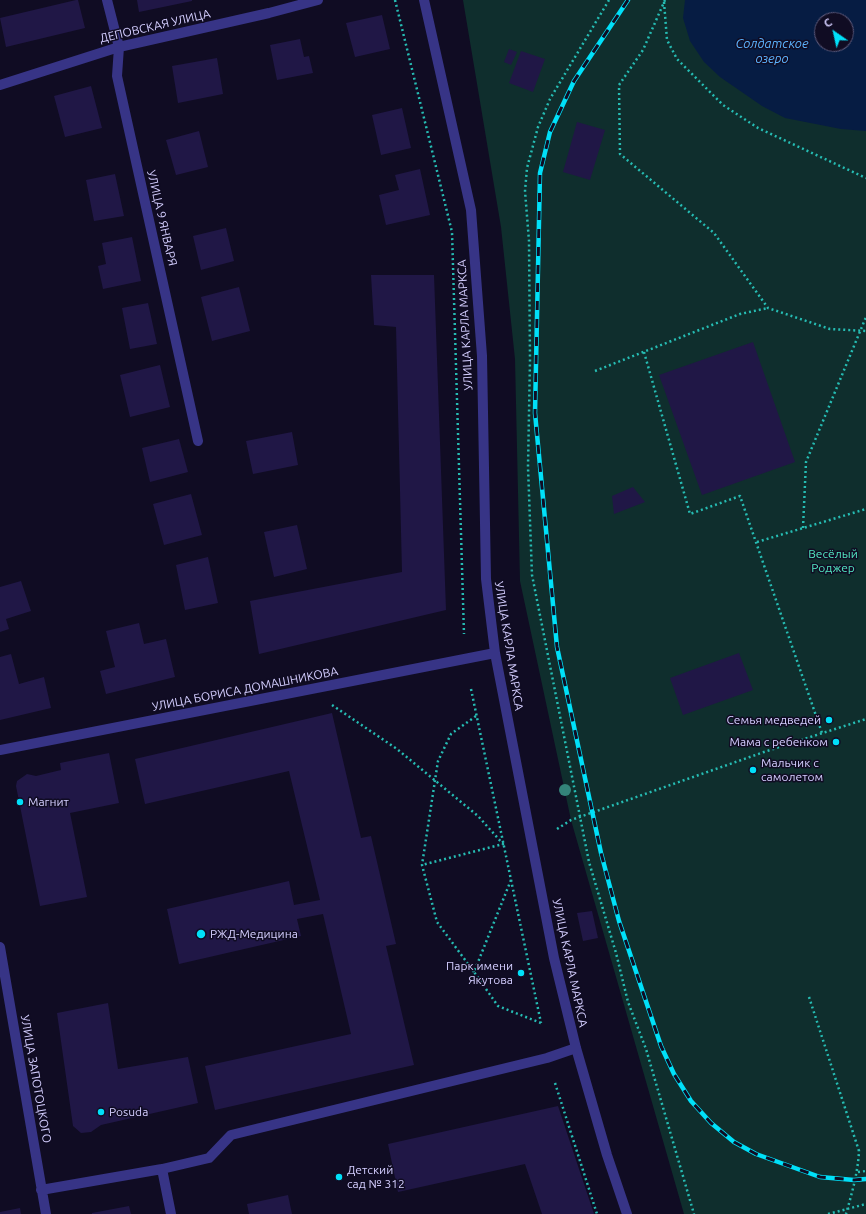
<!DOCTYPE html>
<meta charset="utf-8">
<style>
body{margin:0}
#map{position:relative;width:866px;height:1214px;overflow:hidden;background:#100c23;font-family:Ubuntu,sans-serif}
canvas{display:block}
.north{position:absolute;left:814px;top:12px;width:40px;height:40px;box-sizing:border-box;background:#100c23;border:1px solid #5e5a7b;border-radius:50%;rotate:326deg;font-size:11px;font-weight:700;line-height:16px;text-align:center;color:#d4ceff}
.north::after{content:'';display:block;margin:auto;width:14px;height:18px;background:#00e0f9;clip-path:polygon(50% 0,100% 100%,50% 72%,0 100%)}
</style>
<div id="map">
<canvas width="866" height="1214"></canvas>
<div class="north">С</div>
</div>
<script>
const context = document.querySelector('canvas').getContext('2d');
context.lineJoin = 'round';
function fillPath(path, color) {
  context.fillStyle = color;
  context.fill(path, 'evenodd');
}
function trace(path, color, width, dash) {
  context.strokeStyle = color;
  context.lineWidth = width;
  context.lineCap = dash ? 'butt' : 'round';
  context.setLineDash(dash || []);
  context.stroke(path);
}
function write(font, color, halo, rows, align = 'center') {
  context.font = font + ' Ubuntu,sans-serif';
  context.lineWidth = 3;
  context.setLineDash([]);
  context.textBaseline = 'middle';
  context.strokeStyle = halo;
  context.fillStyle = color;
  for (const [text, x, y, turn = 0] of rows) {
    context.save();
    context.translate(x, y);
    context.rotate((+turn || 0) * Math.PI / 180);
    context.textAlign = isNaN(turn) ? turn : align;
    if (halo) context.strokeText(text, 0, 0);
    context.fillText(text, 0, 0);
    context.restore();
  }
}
const green = new Path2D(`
 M463 0H866V1214H684L571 820 520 581 515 359 501 227ZM822 20H846V44H822Z`);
const water = new Path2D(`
 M685 0H866V131L841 129 785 118 762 106 720 77 704 62 690 41 683 18ZM822 20H846V44H822Z`);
const building = new Path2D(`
 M76 0H78L85 28 6 47 0 18Z
 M137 0H192V1L139 12Z
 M382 15 390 49 355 57 346 23Z
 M300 39 304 57 309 56 313 73 277 80 270 45Z
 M509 49 517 52 511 65 504 62Z
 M521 51 545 59 533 92 509 83Z
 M217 58 223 94 178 103 172 66Z
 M91 86 102 128 65 137 54 96Z
 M402 108 411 148 381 155 372 115Z
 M577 122 605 130 590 180 563 172Z
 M199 131 208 167 176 175 166 140Z
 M420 169 430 215 386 225 379 195 399 190 395 175Z
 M115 174 124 216 94 221 86 180Z
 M226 228 234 261 201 270 193 236Z
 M132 237 141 281 103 289 98 266 106 264 102 243Z
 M371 275H434L446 610 259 654 250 601 402 572 396 327 374 325Z
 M239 287 250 331 212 341 201 297Z
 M148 303 157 344 130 349 122 308Z
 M753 342 795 462 702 495 659 375Z
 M160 365 170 407 130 417 120 375Z
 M292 432 298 465 253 474 246 441Z
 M179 439 188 472 150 482 142 448Z
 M633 487 645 502 614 514 612 496Z
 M191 494 202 535 164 545 153 504Z
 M297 525 307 569 274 577 264 532Z
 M208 557 218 603 185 610 176 565Z
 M21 581 31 611 6 619 9 629 0 632V587Z
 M139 623 144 644 166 639 175 677 106 694 100 671 115 667 106 631Z
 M739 653 753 690 683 715 670 678Z
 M11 654 19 684 44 677 51 708 0 720V657Z
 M332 713 361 838 371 836 396 944 386 946 414 1065 215 1110 205 1066 351 1034 323 914 297 919 301 936 179 964 167 909 289 881 294 905 320 900 289 771 145 804 135 759Z
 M109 753 119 803 70 813 87 897 40 906 16 786 17 781 27 774 36 776 61 770 60 763Z
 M592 911 598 938 583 941 577 913Z
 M108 1003 118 1069 188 1057 198 1103 101 1125 91 1132 81 1133 73 1126 57 1013Z
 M558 1106 594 1214H542L525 1164 398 1192 388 1144Z
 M288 1195 292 1214H249L247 1204Z
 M129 1206 131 1214H92V1213Z
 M20 1208 21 1214H0V1212Z`);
const path = new Path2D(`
 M395 0 452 232 464 634
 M609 0 550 99 538 127 527 168 525 191 529 241 530 360 528 467 532 575 589 862 616 953 628 1002 646 1049 694 1214
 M665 0 643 50 619 85 620 154 714 233 768 308 830 329 866 331
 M664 2 667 40 677 59 723 105 758 128 866 178
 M644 352 690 514 740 496 822 733
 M595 371 740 314 768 308
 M803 528 806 462 866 317
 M757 542 866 509
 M471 689 541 1023
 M332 705 397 749 478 816 503 844 422 865
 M557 829 571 820 591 813 764 752 866 719
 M511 880 474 972 498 1006 541 1023
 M474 972 437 922 422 865 438 761 451 734 476 716
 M809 997 859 1151C858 1172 852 1193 846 1214
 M555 1083 597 1214
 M858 1172 866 1171
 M828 1214 866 1204`);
const minor = new Path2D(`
 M107 0 119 47 117 76 198 441
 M424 0 471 210 482 356 486 579 495 653 554 958 576 1048 607 1155 627 1214
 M0 85 119 47 269 13 318 0
 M0 750 495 653
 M0 947 46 1214
 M162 1169 171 1214
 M41 1190 162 1169 209 1158 231 1135 547 1058 576 1048`);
const rail = new Path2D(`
 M628 0 574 81 550 132 540 173 535 413 557 647 601 853 619 921 661 1046 674 1074 691 1101 711 1123 734 1142 756 1154 820 1177 854 1180 866 1179`);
const trees = [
 [565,790]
];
const markers = [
 [829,720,4,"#00e0f9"],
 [836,742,4,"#00e0f9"],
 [753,770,4,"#00e0f9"],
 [20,802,4,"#00e0f9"],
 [201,934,5,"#00e0f9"],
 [521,973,4,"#00e0f9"],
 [101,1112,4,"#00e0f9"],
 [339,1177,4,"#00e0f9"]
];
const streetNames = [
 ["ДЕПОВСКАЯ УЛИЦА",155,26,-13],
 ["УЛИЦА 9 ЯНВАРЯ",162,218,77],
 ["УЛИЦА КАРЛА МАРКСА",465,325,-93],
 ["УЛИЦА КАРЛА МАРКСА",509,646,81],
 ["УЛИЦА БОРИСА ДОМАШНИКОВА",245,689,-11],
 ["УЛИЦА КАРЛА МАРКСА",570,963,78],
 ["УЛИЦА ЗАПОТОЦКОГО",36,1079,80]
];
const parkNames = [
 ["Весёлый",833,554],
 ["Роджер",833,568]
];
const poiNames = [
 ["Семья медведей",821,720,"right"],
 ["Мама с ребенком",828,742,"right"],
 ["Мальчик с",761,763],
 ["самолетом",761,777],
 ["Магнит",28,802],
 ["РЖД-Медицина",210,934],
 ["Парк имени",513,966,"right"],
 ["Якутова",513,980,"right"],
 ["Posuda",109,1112],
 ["Детский",347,1170],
 ["сад № 312",347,1184]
];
const waterNames = [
 ["Солдатское",772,44],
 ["озеро",772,59]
];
fillPath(green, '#0f2e2d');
fillPath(water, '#061c43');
fillPath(building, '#201746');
trace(path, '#26bcb3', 2.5, [2, 3]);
trace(minor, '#373486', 10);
trace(rail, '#00e0f9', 4.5);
trace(rail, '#100c23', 3, [9]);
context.fillStyle = '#34847a';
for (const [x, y] of trees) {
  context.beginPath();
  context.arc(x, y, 6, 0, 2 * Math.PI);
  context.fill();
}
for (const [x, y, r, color] of markers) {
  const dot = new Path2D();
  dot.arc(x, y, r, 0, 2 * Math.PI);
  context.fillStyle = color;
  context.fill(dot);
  trace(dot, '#100c23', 1.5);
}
write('12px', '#d4ceff', '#100c23', streetNames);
write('12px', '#52e7c2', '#100c23', parkNames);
write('12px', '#d4ceff', '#100c23', poiNames, 'left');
write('italic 13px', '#5cb3ff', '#100c23', waterNames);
</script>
